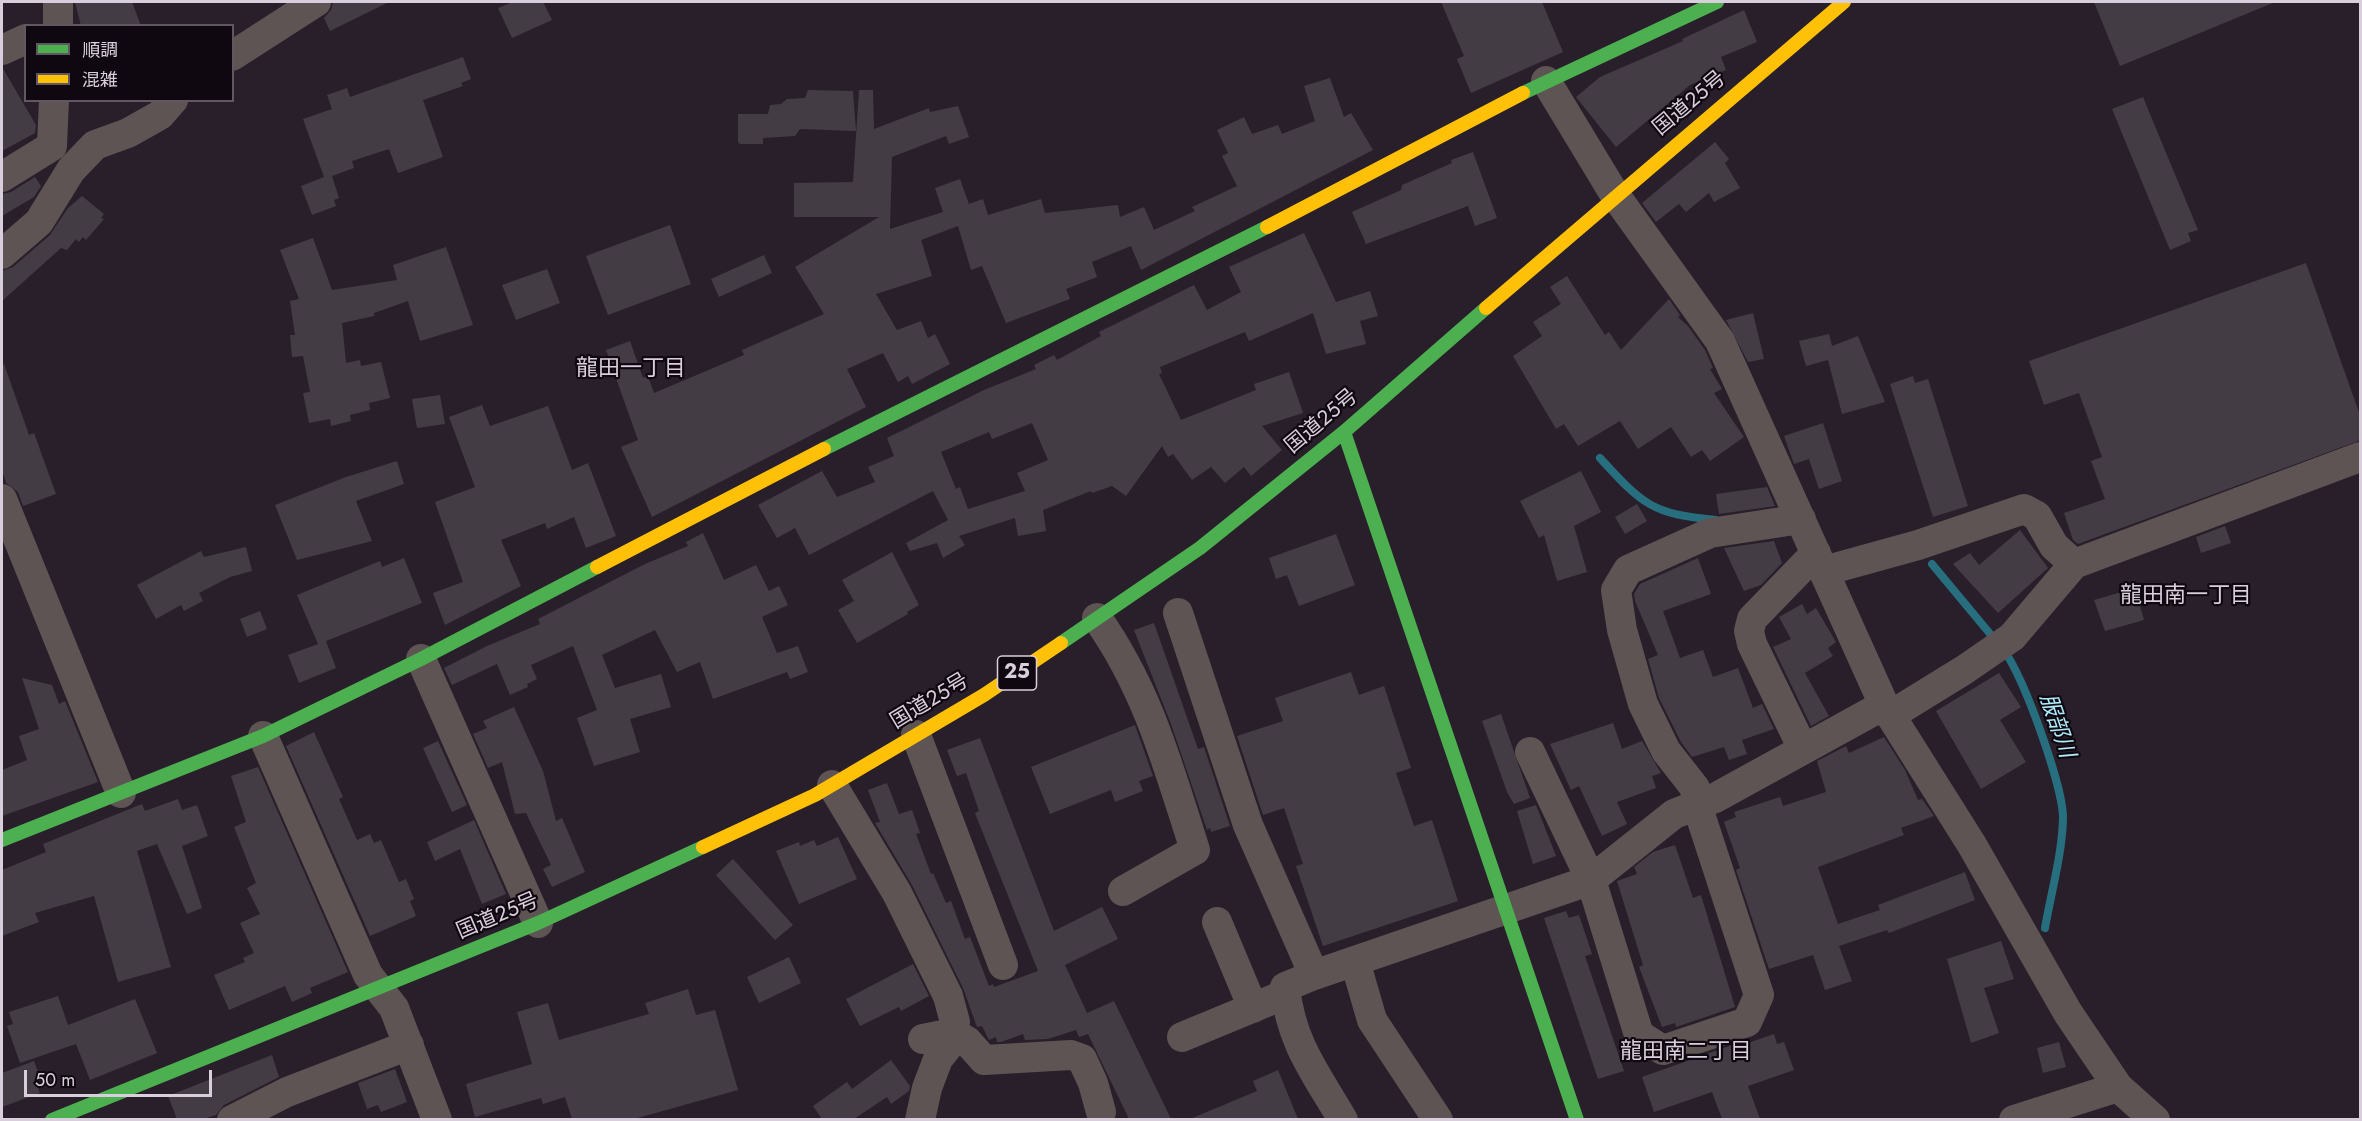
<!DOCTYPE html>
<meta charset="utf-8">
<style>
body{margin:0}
#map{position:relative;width:2362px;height:1121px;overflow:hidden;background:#281f2a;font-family:Jost,"Noto Sans JP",sans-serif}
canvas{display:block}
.frame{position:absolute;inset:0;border:3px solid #d9cedb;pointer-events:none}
.legend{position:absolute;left:24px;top:24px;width:210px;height:78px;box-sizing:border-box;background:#100811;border:2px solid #605762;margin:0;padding:8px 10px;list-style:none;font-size:18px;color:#d9cedb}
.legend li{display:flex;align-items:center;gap:12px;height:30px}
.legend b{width:30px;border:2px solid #605762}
.scale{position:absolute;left:24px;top:1070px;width:188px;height:27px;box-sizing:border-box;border:3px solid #d9cedb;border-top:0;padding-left:8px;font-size:18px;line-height:21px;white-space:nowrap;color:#d9cedb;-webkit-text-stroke:4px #100811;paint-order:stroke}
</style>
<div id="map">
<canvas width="2362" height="1121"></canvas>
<div class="frame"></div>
<ul class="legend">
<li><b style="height:8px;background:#4caf50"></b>順調</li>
<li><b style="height:8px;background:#ffc107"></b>混雑</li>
</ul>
<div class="scale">50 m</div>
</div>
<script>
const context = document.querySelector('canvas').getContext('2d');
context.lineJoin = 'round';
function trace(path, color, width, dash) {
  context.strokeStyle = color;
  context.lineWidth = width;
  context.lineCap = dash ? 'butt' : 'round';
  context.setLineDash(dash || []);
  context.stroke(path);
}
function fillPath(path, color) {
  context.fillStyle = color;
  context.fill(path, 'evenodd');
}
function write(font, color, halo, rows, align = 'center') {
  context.font = font + ' Jost,"Noto Sans JP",sans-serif';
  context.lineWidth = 4.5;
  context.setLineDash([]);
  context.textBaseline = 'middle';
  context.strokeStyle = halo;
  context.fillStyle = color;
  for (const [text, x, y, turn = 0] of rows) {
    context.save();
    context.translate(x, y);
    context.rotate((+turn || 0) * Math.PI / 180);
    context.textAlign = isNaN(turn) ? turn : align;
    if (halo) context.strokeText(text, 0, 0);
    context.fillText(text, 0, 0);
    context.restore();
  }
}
const stream = new Path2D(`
 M1600 458C1643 505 1652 514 1716 520
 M1932 564 1996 641
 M2004 651C2023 674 2064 789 2063 819 2062 855 2051 893 2045 928`);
const building = new Path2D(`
 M75 2H132L141 26H81Z
 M333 2H389L330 31 324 18 331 10Z
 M513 2H543L552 20 512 38 498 8Z
 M1441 2H1542L1563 52 1471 93 1457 59 1464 56Z
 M2094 2H2275L2120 66Z
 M1744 10 1757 42 1721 57 1726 70 1690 85 1616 147 1576 97 1600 77 1683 41 1682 39Z
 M463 57 471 79 461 83 463 86 423 100 443 157 398 173 389 149 352 161 354 168 332 176 339 198 334 200 336 206 312 215 301 186 324 177 303 119 332 109 327 95 347 88 350 97Z
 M2 67 36 125 35 133 2 151Z
 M1330 78 1344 117 1351 113 1373 150 1141 270 1131 246 1092 262 1097 277 1066 289 1070 299 1006 323 982 266 971 270 958 226 921 240 932 276 876 294 897 330 921 321 928 338 935 334 950 364 912 384 908 376 898 382 883 353 847 369 866 407 652 517 621 447 638 440 606 350 630 341 643 378 648 376 654 393 744 355 742 350 824 314 795 267 879 217H794V183L853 182 859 90H873L874 129 929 108 930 112 958 106 969 137 949 144 946 136 892 157 890 229 943 212 935 188 960 179 969 204 983 199 988 215 1041 199 1045 213 1118 205 1120 217 1144 207 1154 230 1195 211 1192 207 1237 186 1222 156 1228 153 1217 130 1244 117 1252 134 1278 125 1282 134 1315 121 1304 86Z
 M808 90 853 91 856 131 800 129 795 136 763 138V144H740L738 142V114H768L770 105 781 104 787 99 805 98Z
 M2143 97 2198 230 2188 233 2191 241 2170 250 2112 109Z
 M1715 142 1729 159 1725 163 1740 188 1714 202 1709 193 1686 212 1679 204 1656 222 1642 203Z
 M1473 152 1497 218 1475 226 1468 206 1366 244 1352 212 1401 190 1402 185 1452 163 1451 160Z
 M35 177 41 186 34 197 2 216V194L11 192Z
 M82 196 104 214 101 218 104 219 86 240 83 237 79 242 76 239 67 250 61 248 2 301V271L13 267 50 235 68 208Z
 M670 225 691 284 608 315 586 256Z
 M1304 233 1336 302 1370 291 1378 316 1360 321 1366 344 1326 354 1313 313 1249 341 1245 332 1160 367 1162 373 1159 374 1181 420 1256 390 1254 384 1289 372 1303 413 1262 426 1282 450 1251 476 1244 467 1225 483 1211 467 1192 480 1173 454 1168 457 1162 446 1126 496 1112 486 1092 493 1091 491 1043 510 1046 531 1018 536 1015 518 959 536 965 545 943 558 937 543 910 551 906 543 948 520 933 491 809 555 795 528 777 538 758 505 822 471 837 497 875 482 868 467 894 456 887 438 984 390 1036 369 1034 365 1054 355 1057 360 1101 336 1099 332 1194 285 1207 310 1241 292 1229 267ZM1032 423 1048 460 1017 473 1025 491 968 509 960 487 956 489 941 452 989 432 992 439Z
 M313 238 332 290 397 280 393 265 446 247 473 325 420 341 408 301 374 313V316L342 323 346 363 360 360 361 366 381 362 390 398 369 403 370 410 350 415 351 421 331 426 330 419 309 423 303 393 310 392 303 356 292 357 290 335H295L290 301 299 299 280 250Z
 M764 255 772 273 719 297 711 279Z
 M2306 263 2361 418V440L2078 544 2073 540 2064 513 2105 499 2091 461 2102 457 2079 393 2044 405 2029 361Z
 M547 269 560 303 516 320 502 285Z
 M1567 276 1605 335 1609 332 1621 350 1669 299 1680 315 1678 317 1688 326 1705 350 1713 368 1710 369 1722 389 1714 393 1744 437 1710 461 1702 450 1691 457 1671 427 1638 449 1620 421 1578 446 1564 424 1556 429 1513 356 1542 336 1533 322 1561 304 1550 287Z
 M1753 313 1764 359 1748 362 1726 320Z
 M1829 334 1832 346 1858 336 1885 402 1842 414 1828 360 1806 366 1799 341Z
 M4 364 29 435 34 433 56 494 23 506 18 492 6 483 2 470V365Z
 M1913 376 1915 383 1928 379 1968 506 1933 517 1890 384Z
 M440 395 445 424 417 428 412 399Z
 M482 405 490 426 548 406 572 470 588 463 616 536 586 548 574 517 547 529 545 523 501 540 521 586 445 625 433 593 463 582 435 502 475 487 449 417Z
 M1823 423 1842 481 1819 489 1809 459 1794 464 1784 436Z
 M397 461 404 484 356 501 372 541 297 560 275 505 346 477Z
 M1581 471 1601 512 1574 526 1587 572 1557 581 1544 535 1539 538 1520 501Z
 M1767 487 1775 506 1719 514 1716 494Z
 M1637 504 1647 521 1625 534 1615 517Z
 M2225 526 2231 543 2201 553 2196 537Z
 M2020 530 2048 568 1998 613 1953 564 1970 553 1979 565Z
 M703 533 724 580 756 565 769 591 779 586 788 605 762 617 777 653 798 646 808 672 790 679 787 672 713 699 700 662 677 672 655 630 602 655 615 688 661 674 671 707 630 719 640 752 594 766 577 718 597 710 573 646 531 665 537 679 527 684 528 687 510 695 497 664 452 685 444 668 487 646 540 624 538 619 645 564 688 546 686 542Z
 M1336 534 1355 585 1299 606 1287 575 1276 579 1269 558Z
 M1774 541 1782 563 1761 585 1744 591 1724 548Z
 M246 547 252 571 230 577 199 593 203 601 184 611 181 605 156 619 137 585 201 551 204 557Z
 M892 552 919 605 907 612 908 614 857 643 838 610 854 601 842 580Z
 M404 558 422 603 326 641 336 668 299 683 288 655 318 644 297 595 380 561 382 567Z
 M1698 558 1711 594 1663 611 1680 658 1703 650 1713 677 1738 668 1753 708 1762 704 1774 729 1742 740 1747 754 1729 760 1724 747 1692 757 1681 742 1659 698 1648 659 1658 655 1635 601 1634 594 1640 584Z
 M2135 588 2144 620 2105 631 2094 600Z
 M1802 604 1807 614 1816 608 1836 642 1828 648 1833 656 1805 673 1829 716 1811 726 1773 647 1791 639 1779 617Z
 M260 611 267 629 247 637 240 619Z
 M1154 623 1198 749 1204 747 1230 826 1211 832 1210 828 1207 830 1171 724 1134 630Z
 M1351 672 1359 695 1384 686 1411 768 1396 773 1414 826 1432 820 1458 901 1323 946 1296 866 1303 864 1284 808 1263 815 1237 736 1283 721 1275 698Z
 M1999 673 2021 707 2000 720 2026 762 1981 789 1936 711Z
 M22 678 52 685 59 704 65 701 98 782 2 816V770L27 760 19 736 39 729Z
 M514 707 543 771 556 821 562 818 585 872 552 887 543 869 551 865 526 813 515 814 502 762 488 768 473 734 487 728 483 721Z
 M1501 714 1530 798 1514 804 1507 792 1482 721Z
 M1613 723 1622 749 1642 741 1661 773 1652 776 1656 788 1617 802 1627 824 1602 836 1579 786 1571 790 1550 744Z
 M1135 725 1153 776 1139 781 1143 791 1115 802 1111 790 1050 814 1031 767Z
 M314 732 343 797 339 799 357 840 370 834 374 843 381 840 399 882 406 879 414 899 410 901 416 916 370 936 286 746Z
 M1884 737 1905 770 1918 800 1922 799 1934 816 1901 828 1904 835 1818 867 1838 924 1880 910 1878 905 1965 872 1975 900 1889 933 1887 930 1839 946 1852 981 1825 990 1813 955 1769 969 1736 870 1740 868 1724 822 1736 817 1734 812 1780 797 1783 806 1826 792 1817 761 1846 746 1849 753Z
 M980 738 1054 931 1102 907 1118 939 1065 965 1087 1013 1114 1001 1171 1119H1129L1088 1034 1079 1037 1076 1030 1048 1039 1025 1040 1023 1034 1001 1042H997L996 1037 989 1040 982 1026 977 1027 963 988 912 885 875 823 880 822 868 790 887 783 899 814 912 810 920 833 916 834 931 874 933 873 946 903 951 901 965 939 970 937 989 986 993 984 994 987 1038 971 975 813 979 811 966 773 957 776 947 750Z
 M438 741 467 805 452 812 423 748Z
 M258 767 348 972 310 988 312 993 292 1002 285 986 229 1010 214 975 245 962 243 958 254 953 240 923 260 914 247 888 256 883 234 827 246 822 231 776Z
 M178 799 182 810 197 805 208 836 182 846 202 908 187 914 157 844 137 851 171 967 118 982 94 896 35 913 39 922 2 936V870L46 852 43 844 142 804 145 811Z
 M1536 805 1556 856 1533 864 1517 811Z
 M474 820 506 894 482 904 460 849 435 861 427 842Z
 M838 837 857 879 799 904 776 851 799 842 800 846 814 840 817 846Z
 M1675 845 1693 898 1701 895 1735 1007 1676 1027 1675 1023 1662 1027 1639 967 1643 965 1617 881 1637 874 1634 867 1653 852Z
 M733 859 793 925 775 940 716 875Z
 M1566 911 1569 918 1579 915 1592 954 1585 956 1624 1071 1598 1079 1544 918Z
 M2001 941 2014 979 1984 988 1999 1033 1971 1043 1947 959Z
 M789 957 801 983 759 1003 747 977Z
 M913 964 929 996 901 1011 899 1007 860 1026 846 999Z
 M688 989 696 1015 715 1010 738 1090 634 1119H572L565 1097 543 1104 541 1098 475 1117 466 1084 532 1064 517 1012 548 1003 559 1040 649 1014 645 1003Z
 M58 996 68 1025 135 999 157 1053 90 1080 76 1044 20 1063 7 1026 13 1024 9 1012Z
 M1774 1034 1777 1044 1784 1042 1794 1070 1748 1086 1760 1119H1722L1712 1092 1654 1112 1642 1077 1746 1040 1748 1043Z
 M2059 1042 2066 1067 2043 1073 2037 1048Z
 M272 1055 279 1077 224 1105 216 1115 203 1119H177L168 1096Z
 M891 1060 910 1086 909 1091 891 1104 887 1097 854 1119H822L813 1106 847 1082 852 1089Z
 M34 1061 41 1080 36 1082 40 1093 2 1107V1073Z
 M395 1069 407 1102 381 1112 378 1105 367 1109 358 1083Z
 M1278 1070 1298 1119H1190L1257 1091 1253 1081Z`);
const street = new Path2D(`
 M58 26V2
 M2 50 26 39
 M232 56 316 2
 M1546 81 1615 195 1720 341 1884 705 1972 845 2068 1013 2118 1087 2155 1120
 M2 177 52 146 54 100
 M2 254 39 222 71 170 95 145 128 133 160 115 173 100
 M2 499 121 793
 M1824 571 1918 545 2024 509 2037 516 2054 546 2074 564 2360 457
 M1178 613 1248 825 1314 975 1591 880 1674 814 1715 798 1884 705
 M1097 618C1148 690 1168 766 1195 850L1123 891
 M421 659 538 923
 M1891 715 1964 670 2012 637 2074 564
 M916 735 1003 965
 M263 736 368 975 394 1008 437 1120
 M1803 749 1752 644 1749 631 1752 619 1816 553
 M1530 752 1591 880 1639 1035 1663 1050 1747 1022 1759 995 1697 805 1695 788 1666 751 1643 704 1622 630 1616 590 1628 570 1710 533 1801 519
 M832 785 897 893 948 996 955 1022 950 1044 938 1059 927 1088 920 1120
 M1217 922 1253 1008
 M1355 961 1372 1020 1438 1120
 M1314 975 1285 987C1291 1043 1315 1072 1343 1120
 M1182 1037 1286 994
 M923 1039 953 1033 967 1041 984 1060 1071 1055 1082 1059 1093 1083 1101 1112
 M232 1120 287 1092 409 1045
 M2014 1120 2118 1087`);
const fast = new Path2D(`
 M1523 93 1717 2
 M1344 432 1577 1120
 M824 449 1267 227
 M1061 643 1200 548 1344 432 1486 308
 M2 840 263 736 421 659 597 567
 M52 1120 538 923 703 847`);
const slow = new Path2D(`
 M1267 227 1523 93
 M1486 308 1844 2
 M597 567 824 449
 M703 847 815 795 984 695 1061 643`);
const shields = [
 [1017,673,39]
];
const shieldNames = [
 ["25",1017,673]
];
const streetNames = [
 ["国道25号",1690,104,-40],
 ["国道25号",1322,422,-40],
 ["国道25号",930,702,-31],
 ["国道25号",498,917,-23]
];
const neighbourhoodNames = [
 ["龍田一丁目",631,370],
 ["龍田南一丁目",2186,597],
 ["龍田南二丁目",1686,1053]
];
const waterNames = [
 ["服部川",2056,726,71]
];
trace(stream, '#276e7f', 8);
fillPath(building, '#443c45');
trace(street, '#5d5453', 30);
trace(fast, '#4caf50', 14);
trace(slow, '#ffc107', 14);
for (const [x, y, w] of shields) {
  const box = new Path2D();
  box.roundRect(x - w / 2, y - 17, w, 34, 4.5);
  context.fillStyle = '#100811';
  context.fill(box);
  trace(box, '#d9cedb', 1.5);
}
write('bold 20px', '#d9cedb', null, shieldNames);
write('21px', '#d9cedb', '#100811', streetNames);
write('22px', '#d9cedb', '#100811', neighbourhoodNames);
write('italic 22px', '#aeebfb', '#100811', waterNames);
</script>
